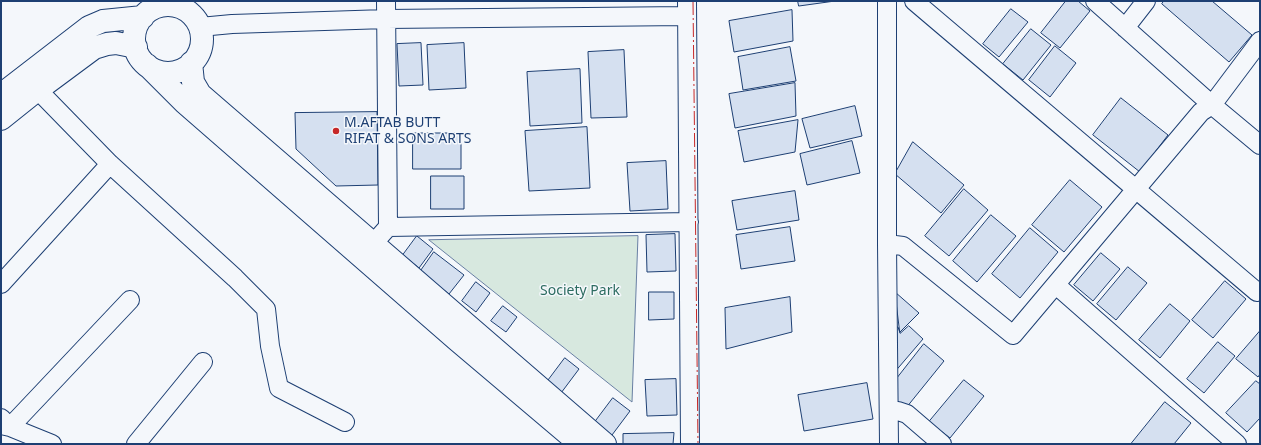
<!DOCTYPE html>
<style>
body{margin:0}
#map{position:relative;width:1261px;height:445px;overflow:hidden;background:#f4f7fb;font-family:"Noto Sans",sans-serif}
canvas{display:block}
.frame{position:absolute;inset:0;border:2px solid #1d3f73;pointer-events:none}
</style>
<div id="map">
<canvas width="1261" height="445"></canvas>
<div class="frame"></div>
</div>
<script>
const context = document.querySelector('canvas').getContext('2d');
context.lineJoin = 'round';
function fillPath(path, color) {
  context.fillStyle = color;
  context.fill(path, 'evenodd');
}
function trace(path, color, width, dash) {
  context.strokeStyle = color;
  context.lineWidth = width;
  context.lineCap = dash ? 'butt' : 'round';
  context.setLineDash(dash || []);
  context.stroke(path);
}
function write(font, color, halo, rows, align = 'center') {
  context.font = font + ' "Noto Sans",sans-serif';
  context.lineWidth = 3;
  context.setLineDash([]);
  context.textBaseline = 'middle';
  context.strokeStyle = halo;
  context.fillStyle = color;
  for (const [text, x, y, turn = 0] of rows) {
    context.save();
    context.translate(x, y);
    context.rotate((+turn || 0) * Math.PI / 180);
    context.textAlign = isNaN(turn) ? turn : align;
    if (halo) context.strokeText(text, 0, 0);
    context.fillText(text, 0, 0);
    context.restore();
  }
}
const green = new Path2D(`
 M638 236 632 402 429 240Z`);
const building = new Path2D(`
 M798 1H835L799 6Z
 M1066 1H1078L1090 11 1060 48 1041 33Z
 M1164 1H1212L1252 35 1229 62 1162 4Z
 M1011 9 1028 22 999 57 983 44Z
 M792 10 793 41 734 52 729 21Z
 M1031 29 1051 45 1023 80 1003 64Z
 M421 43 423 85 399 86 397 44Z
 M464 43 466 88 429 90 427 45Z
 M1055 46 1076 63 1050 97 1029 80Z
 M790 47 796 81 743 90 738 57Z
 M624 50 627 117 591 118 588 52Z
 M580 69 582 123 530 126 527 72Z
 M795 83 796 116 735 128 729 94Z
 M1121 98 1168 135 1140 172 1093 135Z
 M855 106 862 136 810 148 802 119Z
 M377 112 378 185 336 186 296 149 295 113Z
 M798 120 795 152 744 162 738 131Z
 M587 127 590 188 529 191 525 131Z
 M413 133H461V169H413Z
 M852 141 860 173 807 185 800 154Z
 M913 142 964 185 941 213 895 174Z
 M666 161 668 209 630 211 627 163Z
 M431 176H464V209H431Z
 M1070 180 1102 207 1064 252 1032 225Z
 M964 189 988 210 949 256 925 236Z
 M795 191 799 220 737 230 732 201Z
 M991 215 1016 236 977 282 953 261Z
 M790 227 795 261 741 269 736 235Z
 M1030 228 1058 252 1020 298 992 274Z
 M675 234 676 271 647 272 646 235Z
 M417 236 433 249 419 268 403 255Z
 M434 252 464 275 449 294 420 272Z
 M1101 253 1120 269 1093 301 1074 285Z
 M1128 267 1147 283 1116 320 1097 304Z
 M1225 281 1246 299 1213 338 1192 320Z
 M476 282 490 293 476 312 462 301Z
 M649 292H674V319L649 320Z
 M895 292 919 313 900 332Z
 M790 297 792 332 726 349 725 308Z
 M1170 304 1190 321 1160 358 1139 340Z
 M503 306 517 317 506 332 491 321Z
 M909 326 923 339 893 374 891 328 898 327 900 333Z
 M1260 331V374L1258 377 1236 359Z
 M1218 342 1235 356 1204 393 1187 379Z
 M924 344 944 361 906 408 891 395 897 378Z
 M565 358 579 369 561 393 547 382Z
 M676 379 677 415 647 416 645 380Z
 M964 380 984 396 950 438 929 422Z
 M1256 381 1260 384V418L1247 432 1226 413Z
 M867 383 873 419 804 431 798 395Z
 M613 398 630 411 609 439 592 426Z
 M1165 402 1191 423 1174 444H1131Z
 M674 433 673 444H623V434Z`);
const street = new Path2D(`
 M687 1 690 444
 M887 1V244L889 444
 M914 1 1257 292
 M1095 1 1212 105 1260 145
 M200 27 232 24 386 19 686 16
 M1125 28 1146 1
 M29 81 110 164 235 278 266 309 270 346 279 388 345 422
 M388 227 689 222
 M380 236 388 227 386 1
 M887 244 903 246 1013 335 1201 112 1212 105 1260 41
 M1 284 110 164
 M1056 285 1237 444
 M889 412 898 411 907 414 942 444
 M1 418 10 427 130 300
 M1 425 10 427 52 444
 M136 444 203 362`);
const secondary = new Path2D(`
 M134 39a34 34 0 1 1 68 0a34 34 0 1 1-68 0Z
 M191 63 193 82 200 94 605 444
 M147 65 185 103 457 340 580 444
 M1 95 89 27 103 21 143 17
 M1 119 36 91 94 48 107 44 116 43 136 47`);
const power = new Path2D(`
 M693 1 698 444`);
const markers = [
 [336,131,4,"#c62828"]
];
const poiNames = [
 ["M.AFTAB BUTT",344,123],
 ["RIFAT & SONS ARTS",344,139]
];
const parkNames = [
 ["Society Park",580,291]
];
fillPath(green, '#d7e8df');
trace(green, '#687fa3', 1);
fillPath(building, '#d5e0f0');
trace(building, '#1d3f73', 1);
trace(street, '#1d3f73', 20);
trace(secondary, '#1d3f73', 24);
trace(street, '#f4f7fb', 18);
trace(secondary, '#f4f7fb', 22);
trace(power, '#c62828', 1, [14, 3, 2, 3]);
for (const [x, y, r, color] of markers) {
  const dot = new Path2D();
  dot.arc(x, y, r, 0, 2 * Math.PI);
  context.fillStyle = color;
  context.fill(dot);
  trace(dot, '#f4f7fb', 1.5);
}
write('14px', '#1d3f73', '#f4f7fb', poiNames, 'left');
write('14px', '#2c6c60', '#f4f7fb', parkNames);
</script>
